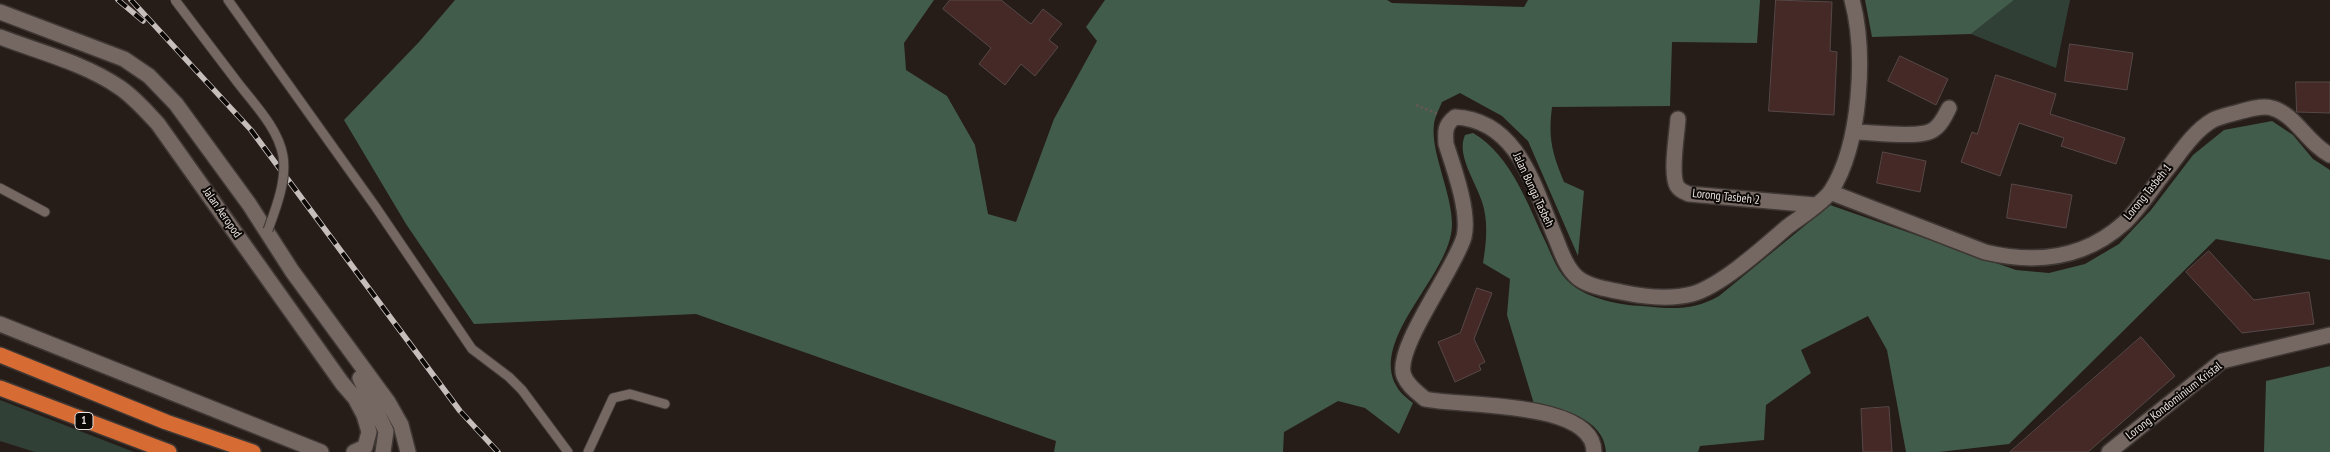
<!DOCTYPE html>
<style>
body{margin:0}
canvas{display:block;background:#261c18}
</style>
<canvas width="2330" height="452"></canvas>
<script>
const context = document.querySelector('canvas').getContext('2d');
context.lineJoin = 'round';
function fillPath(path, color) {
  context.fillStyle = color;
  context.fill(path, 'evenodd');
}
function trace(path, color, width, dash) {
  context.strokeStyle = color;
  context.lineWidth = width;
  context.lineCap = dash ? 'butt' : 'round';
  context.setLineDash(dash || []);
  context.stroke(path);
}
function write(font, color, halo, rows, align = 'center') {
  context.font = font + ' "PT Sans Narrow",sans-serif';
  context.lineWidth = 4;
  context.setLineDash([]);
  context.textBaseline = 'middle';
  context.strokeStyle = halo;
  context.fillStyle = color;
  for (const [text, x, y, turn = 0] of rows) {
    context.save();
    context.translate(x, y);
    context.rotate((+turn || 0) * Math.PI / 180);
    context.textAlign = isNaN(turn) ? turn : align;
    if (halo) context.strokeText(text, 0, 0);
    context.fillText(text, 0, 0);
    context.restore();
  }
}
const green = new Path2D(`
 M2014 0H2070L2056 68 1971 34Z
 M0 400 134 452H35L0 441Z`);
const forest = new Path2D(`
 M455 0H934L904 43 906 70 947 96 975 145 988 214 1016 222 1054 119 1097 41 1086 27 1105 0H1387L1392 3 1524 7 1528 0H1760L1757 43 1672 42 1670 106 1552 107C1548 138 1552 153 1564 182L1584 191 1578 256 1528 141 1502 116 1460 93 1442 102C1439 109 1435 117 1434 124 1430 151 1452 193 1452 224 1452 275 1368 338 1397 387 1400 393 1408 399 1413 403L1399 434 1365 408 1338 401 1284 432 1283 452H1054L1056 441 696 314 474 324 406 224 344 120 419 42Z
 M1865 0H2014L1971 34 1872 37Z
 M2272 121 2293 135 2313 159 2330 170V260L2216 239 2009 444 1939 452H1906L1887 350 1868 316 1801 350 1811 373 1766 405 1764 440 1700 446 1698 452H1606C1604 418 1561 408 1534 404L1507 315 1510 279 1483 263C1486 245 1488 227 1484 209 1480 187 1455 157 1465 135L1473 133C1512 156 1528 206 1547 245 1553 259 1559 274 1571 284 1589 299 1619 305 1642 306 1672 309 1693 311 1719 296L1830 205 2016 270 2049 273 2085 264 2119 244 2151 210 2193 155 2224 130Z
 M2330 366V452H2264L2266 381Z`);
const building = new Path2D(`
 M950 0H1001L1031 24 1043 9 1062 24 1049 40 1058 47 1035 76 1021 64 1005 85 979 64 991 48 943 9Z
 M1776 0 1832 2 1830 51 1837 52 1834 115 1769 111Z
 M2070 44 2133 53 2127 90 2065 81Z
 M1900 56 1948 79 1936 105 1888 81Z
 M1996 75 2056 94 2050 114 2125 138 2116 164 2061 146 2064 138 2019 123 2000 176 1961 162 1972 132 1977 134Z
 M2296 82H2330V113L2297 112Z
 M1883 152 1926 161 1920 192 1877 183Z
 M2012 184 2072 195 2066 228 2007 218Z
 M2209 251 2254 300 2309 292 2314 324 2242 333 2186 272Z
 M1477 288 1492 293 1474 339 1485 362 1479 365 1481 370 1455 382 1438 342 1460 333Z
 M2141 337 2175 376 2088 452H2010Z
 M1889 407 1892 452H1863L1861 409Z`);
const path = new Path2D(`
 M1416 105 1438 114`);
const service = new Path2D(`
 M228 0 375 206 472 349 509 377 522 390 568 452
 M0 188 45 212
 M588 452 613 398 630 394 665 404`);
const minor = new Path2D(`
 M0 12 124 59 149 76 176 104 249 204 292 271 388 402 401 425 408 452
 M0 37C39 52 84 63 119 87 134 97 146 111 158 124L342 383 355 398 364 415 369 432 365 447 354 452
 M1678 119C1677 134 1670 174 1677 186 1680 191 1684 192 1689 194L1815 205
 M1854 132C1871 132 1920 139 1933 130 1941 125 1945 116 1949 108
 M1830 192 1985 252C2035 264 2084 259 2124 223 2141 207 2154 185 2169 167 2181 151 2195 130 2213 120 2221 116 2233 114 2242 111 2251 109 2263 105 2272 108 2296 115 2307 143 2330 155
 M0 324 321 452
 M360 378 386 431 383 452
 M1594 452C1594 400 1460 407 1425 399 1417 392 1408 386 1404 376 1393 350 1455 269 1464 237 1470 213 1454 168 1446 144 1445 131 1445 125 1455 117 1519 120 1535 190 1556 239 1561 252 1567 269 1578 278 1590 287 1607 289 1621 292 1644 297 1669 300 1692 294 1721 286 1764 247 1787 227 1799 218 1823 203 1831 191 1861 144 1866 52 1852 0
 M2109 452 2222 361 2330 335`);
const trunk = new Path2D(`
 M0 355 166 422 253 452
 M0 388 169 452`);
const rail = new Path2D(`
 M118 0 143 21
 M131 0 251 130 460 411 498 452`);
const serviceBridge = new Path2D(`
 M175 0C195 26 215 53 235 79 252 102 278 127 283 156 287 180 276 208 268 230`);
const shields = [
 [84,421,18]
];
const shieldNames = [
 ["1",84,421]
];
const streetNames = [
 ["Jalan Bunga Tasbeh",1533,190,65],
 ["Lorong Tasbeh 1",2148,192,-51],
 ["Lorong Tasbeh 2",1726,197,6],
 ["Jalan Aeropod",222,213,55],
 ["Lorong Kondominium Kristal",2174,401,-38]
];
fillPath(green, '#304036');
fillPath(forest, '#415c4b');
fillPath(building, '#452926');
trace(building, '#564847', 1);
trace(service, '#3f3734', 11);
trace(minor, '#3f3734', 18);
trace(trunk, '#3f3734', 18);
trace(path, '#615854', 3, [2.5, 2.5]);
trace(service, '#756863', 9);
trace(minor, '#756863', 15);
trace(trunk, '#d66c33', 15);
trace(rail, '#c6bebb', 5.5);
trace(rail, '#0c0806', 4, [11]);
trace(serviceBridge, '#3f3734', 11, []);
trace(serviceBridge, '#756863', 9);
for (const [x, y, w] of shields) {
  const box = new Path2D();
  box.roundRect(x - w / 2, y - 8.5, w, 17, 4);
  context.fillStyle = '#0c0806';
  context.fill(box);
  trace(box, '#eae3e0', 1);
}
write('bold 11px', '#eae3e0', null, shieldNames);
write('12px', '#eae3e0', '#0c0806', streetNames);
</script>
